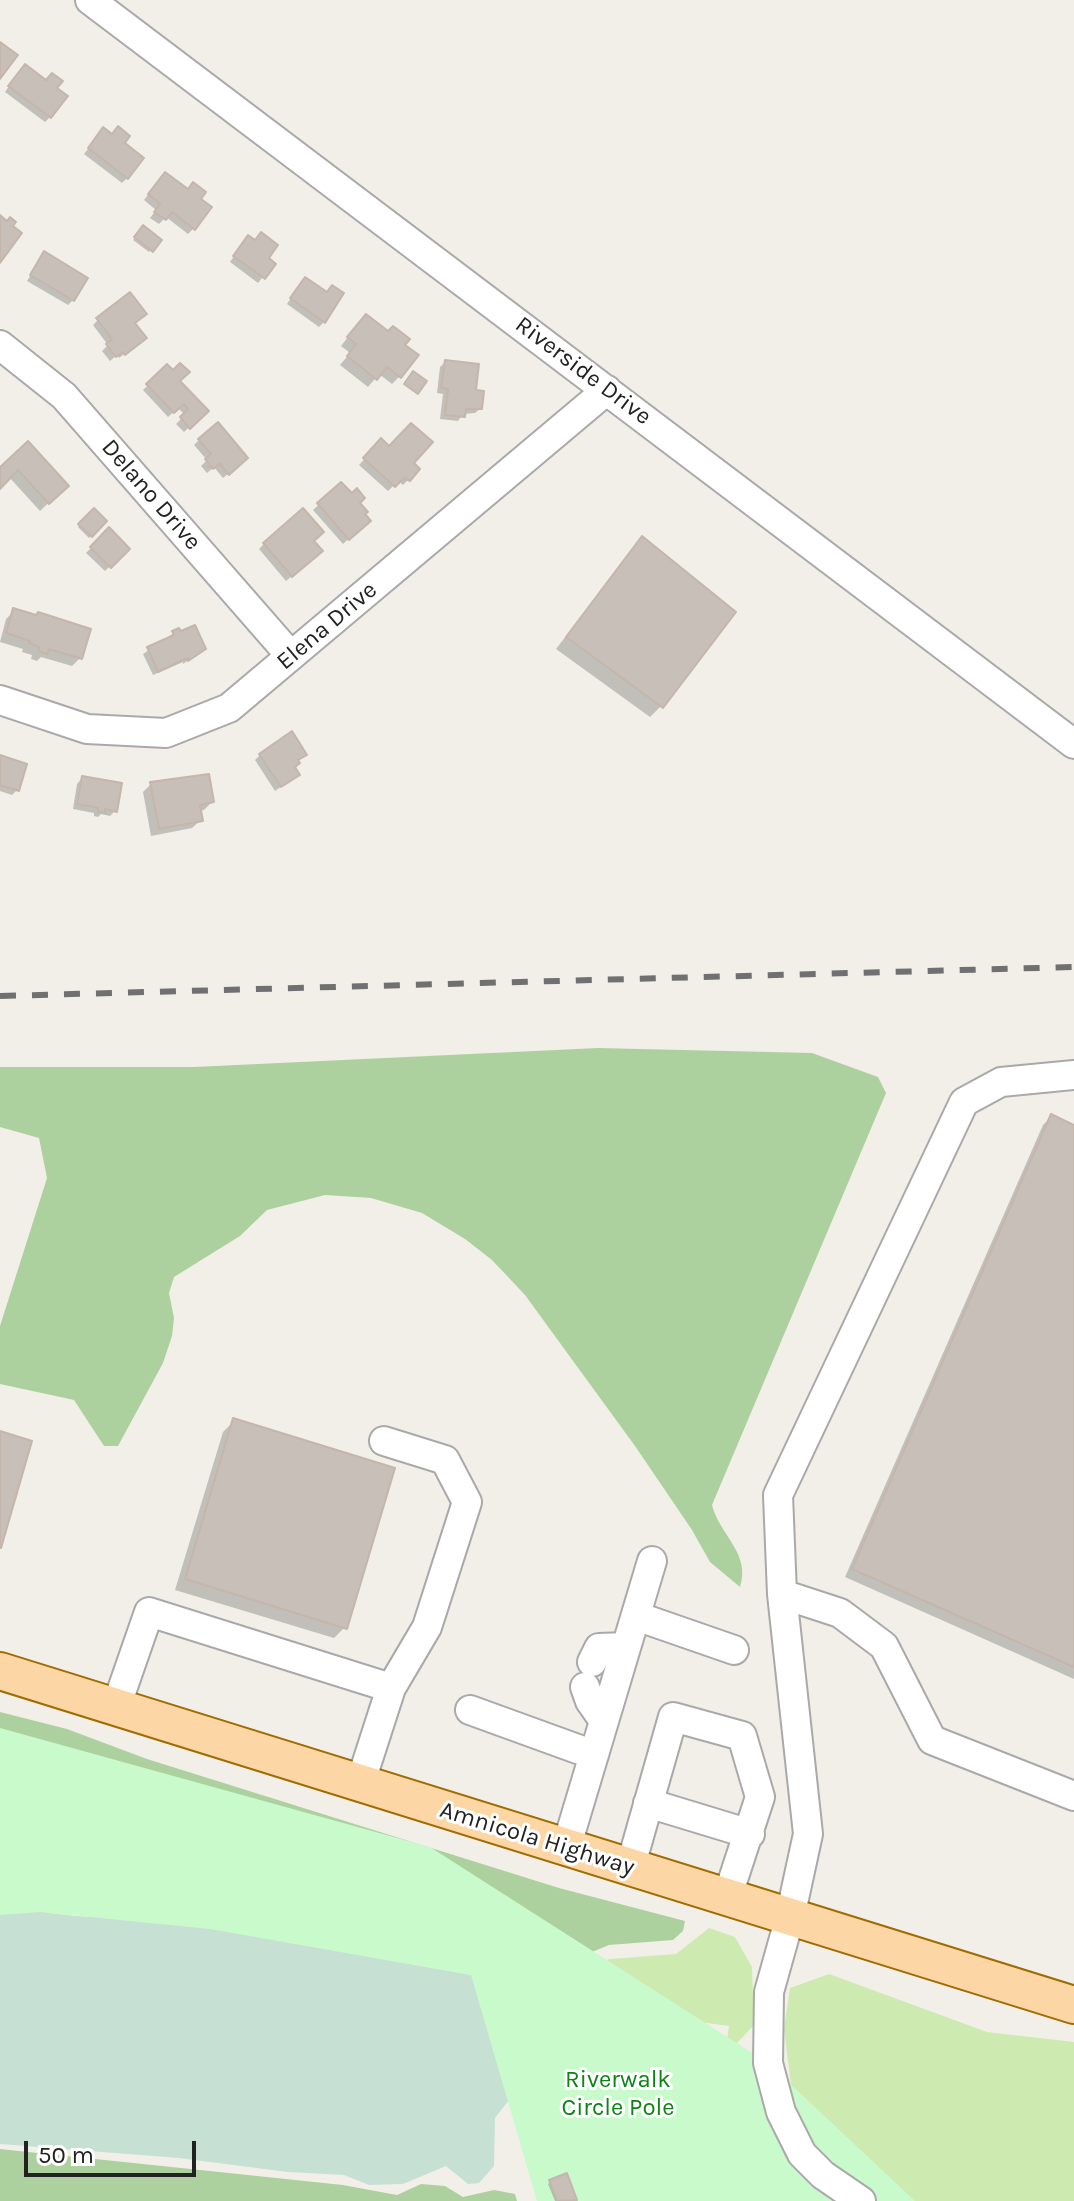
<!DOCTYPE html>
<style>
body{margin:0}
#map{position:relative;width:1074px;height:2201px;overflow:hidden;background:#f2efe9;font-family:Karla,sans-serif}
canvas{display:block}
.scale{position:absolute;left:24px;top:2141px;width:172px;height:36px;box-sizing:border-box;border:4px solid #222;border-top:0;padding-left:10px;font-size:24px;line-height:28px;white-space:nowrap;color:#222;-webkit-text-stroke:6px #fff;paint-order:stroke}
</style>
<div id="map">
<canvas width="1074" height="2201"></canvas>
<div class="scale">50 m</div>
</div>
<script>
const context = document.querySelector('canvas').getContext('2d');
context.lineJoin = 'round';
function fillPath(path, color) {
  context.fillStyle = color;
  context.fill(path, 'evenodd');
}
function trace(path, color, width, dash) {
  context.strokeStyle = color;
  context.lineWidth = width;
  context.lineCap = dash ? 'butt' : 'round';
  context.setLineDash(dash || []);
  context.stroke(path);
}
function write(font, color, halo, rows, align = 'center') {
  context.font = font + ' Karla,sans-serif';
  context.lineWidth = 6;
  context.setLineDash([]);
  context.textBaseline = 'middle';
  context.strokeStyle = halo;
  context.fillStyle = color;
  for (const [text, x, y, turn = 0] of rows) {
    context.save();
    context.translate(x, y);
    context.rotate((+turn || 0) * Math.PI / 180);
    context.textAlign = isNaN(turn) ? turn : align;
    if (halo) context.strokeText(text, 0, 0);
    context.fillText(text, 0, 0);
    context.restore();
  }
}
const grass = new Path2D(`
 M709 1928 735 1937 752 1967 754 2025 737 2043 727 2040 729 2026 707 2023 683 2027 593 1964 610 1959 676 1954Z
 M829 1974 987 2032 1074 2042V2201H880L792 2093 784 2028 790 1988Z`);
const forest = new Path2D(`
 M598 1048 812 1053 878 1077 886 1093 712 1505C720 1536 751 1553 740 1587L710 1562 692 1530 635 1446 525 1295 492 1260 465 1239 422 1213 371 1198 325 1195 267 1210 240 1236 174 1277 169 1293 174 1318 172 1336 163 1363 118 1446H104L74 1400 0 1384V1326L47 1178 39 1138 0 1127V1067H194Z
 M0 1712 67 1729 147 1759 559 1888 685 1921 683 1931 673 1940 609 1945 592 1952 0 1869Z
 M0 2149 343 2185 397 2195 421 2184 445 2186 463 2197 494 2190 515 2194 517 2201H0Z`);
const wetland = new Path2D(`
 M0 1907 76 1916 163 1920 495 1979 509 2100 495 2118 494 2166 479 2183 468 2184 446 2166 403 2184 369 2185 344 2175 288 2172 179 2158 0 2144Z`);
const park = new Path2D(`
 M0 1728 430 1847 768 2063 915 2201H537L471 1975 210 1929 40 1912 0 1915Z`);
const shadow = new Path2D(`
 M20 71 54 89 50 117 45 122 5 92Z
 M99 135 122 144 127 178 122 183 84 154Z
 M160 179 198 199 193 229 188 234 166 217 159 224 150 218 156 210 144 200Z
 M143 228 159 240 149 252 133 240Z
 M243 243 273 264 258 283 230 262Z
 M44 254 73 300 68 305 27 281Z
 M300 284 324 322 319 327 287 304Z
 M98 320 133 323 139 343 119 358 117 355 110 361 102 351 108 345 93 325Z
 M358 324 403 345 400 376 392 384 379 374 368 387 340 365 350 353 341 346Z
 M445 362 474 392 481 408 475 413 463 414 458 421 440 419 443 394 437 393 440 367Z
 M167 367 206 411 184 432 176 424 185 415 178 408 168 417 143 390Z
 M199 440 241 463 223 478 214 467 207 473 201 466 207 460 194 445Z
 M381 441 411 463 408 480 403 485 398 481 388 491 359 465Z
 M10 459 66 486 40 511 9 477 0 486V469Z
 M341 484 368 521 343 544 313 510Z
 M94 510 105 521 89 538 78 527Z
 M109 530 127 549 105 571 86 553Z
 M311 541 315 556 286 581 259 549 264 544Z
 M632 550 661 706 650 717 556 649Z
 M14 611 80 658 72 666 41 657 37 661 31 659 32 655 22 652 23 649 0 642 6 619Z
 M174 633 204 649 183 664V662L153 675 143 654Z
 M304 754 293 768 292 779 275 791 255 760 260 755Z
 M0 757 17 790 12 795 0 791Z
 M82 778 115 811 110 816 101 814 98 817 94 816V813L73 809 77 784Z
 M151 784 212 802 204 810 199 811 201 820 192 828 151 836 143 792Z
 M1051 1117 1074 1127V1679L845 1577 1043 1125Z
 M234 1421 345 1627 334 1638 175 1590 223 1432Z
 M550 2182 574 2199 555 2201 548 2184Z`);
const building = new Path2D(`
 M0 42 18 55 0 79Z
 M25 64 46 80 52 73 63 81 57 88 68 96 51 118 8 86Z
 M118 126 130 136 125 143 144 158 128 179 88 148 103 127 112 134Z
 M165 172 188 189 193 182 206 192 201 199 212 207 195 230 172 212 166 220 154 212 160 204 148 194Z
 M0 215 7 221 10 217 16 222 13 226 22 233 0 263Z
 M143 225 162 240 153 252 134 237Z
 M261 232 278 245 269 258 276 264 265 279 233 256 248 235 255 240Z
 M44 251 88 278 74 301 30 275Z
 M305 277 327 292 332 285 344 293 325 323 290 298Z
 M130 292 147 314 135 323 147 338 125 355 123 352 116 357 106 344 112 339 96 318Z
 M366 314 388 331 393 326 410 339 405 345 419 355 401 378 387 367 377 380 347 356 356 344 347 337Z
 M445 360 479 364 476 390 484 391 482 409H466L465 417 445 415 448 389 441 388Z
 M180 363 190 372 180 381 209 411 190 429 180 417 188 409 184 404 174 413 146 384 167 364 173 370Z
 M413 371 427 381 418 394 404 384Z
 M218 422 248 458 229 475 220 464 213 469 205 459 211 454 198 439Z
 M411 423 433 442 414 463 420 469 410 481 404 478 395 487 363 458 381 438 389 446Z
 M28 441 69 486 49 504 18 470 0 489V467Z
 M341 482 352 493 357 488 365 498 360 503 368 512 365 514 371 521 349 540 317 503Z
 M94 508 107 521 92 537 78 524Z
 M303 508 324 532 314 541 323 551 292 577 263 543Z
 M109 527 130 549 111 568 90 547Z
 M642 536 736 612 663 708 566 637Z
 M13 608 36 615 38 612 91 629 82 659 49 649 47 654 38 651 39 647 29 643 30 641 6 633Z
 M195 625 206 649 188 661V658L158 672 147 647 174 635 172 631 179 628 181 631Z
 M292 731 307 755 298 760 300 763 295 767 300 775 281 787 259 754Z
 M0 755 27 764 19 791 0 785Z
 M209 774 214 802 200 805 203 821 159 829 150 782Z
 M82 776 122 783 117 812 105 809V813L98 812V808L77 804Z
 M1051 1114 1074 1125V1667L852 1569Z
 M233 1418 395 1468 347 1629 185 1579Z
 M0 1431 32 1441 1 1548H0Z
 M567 2173 577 2200 557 2201 549 2180Z`);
const minor = new Path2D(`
 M90 0 1074 744
 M0 345 64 396 291 656
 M0 700 87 729 166 733 229 708 607 390
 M782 1594 778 1495 964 1102 1001 1082 1074 1075
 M636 1616 734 1650
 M592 1662 599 1648 626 1647
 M585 1687 590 1701 604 1721
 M116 1707 149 1612 391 1688
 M470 1710 594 1755
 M360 1784 391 1688 427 1627 467 1502 445 1460 384 1441
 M648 1803 750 1834
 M566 1848 652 1561
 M630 1868 673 1717 742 1736 760 1797 727 1898
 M861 2201 823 2175 802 2154 781 2112 768 2063 769 1992 790 1917 808 1834 782 1594 840 1613 884 1646 932 1740 1074 1796`);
const major = new Path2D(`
 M0 1671 1074 2005`);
const rail = new Path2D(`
 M0 996 1074 967`);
const streetNames = [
 ["Riverside Drive",583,371,37],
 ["Delano Drive",151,495,49],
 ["Elena Drive",327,626,-40],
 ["Amnicola Highway",537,1839,17]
];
const parkNames = [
 ["Riverwalk",618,2080],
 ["Circle Pole",618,2108]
];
fillPath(grass, '#cdebb0');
fillPath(forest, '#add19e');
fillPath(wetland, '#c6e0d4');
fillPath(park, '#c8facc');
fillPath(shadow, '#0003');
fillPath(building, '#c7bfb8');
trace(building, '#c4b6ab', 2);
trace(minor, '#a9a9a9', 32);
trace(major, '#a06b00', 40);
trace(minor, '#fff', 28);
trace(major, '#fcd6a4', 36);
trace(rail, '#707070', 6, [16, 16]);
write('24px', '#222', '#fff', streetNames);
write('24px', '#0c8416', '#fff', parkNames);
</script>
